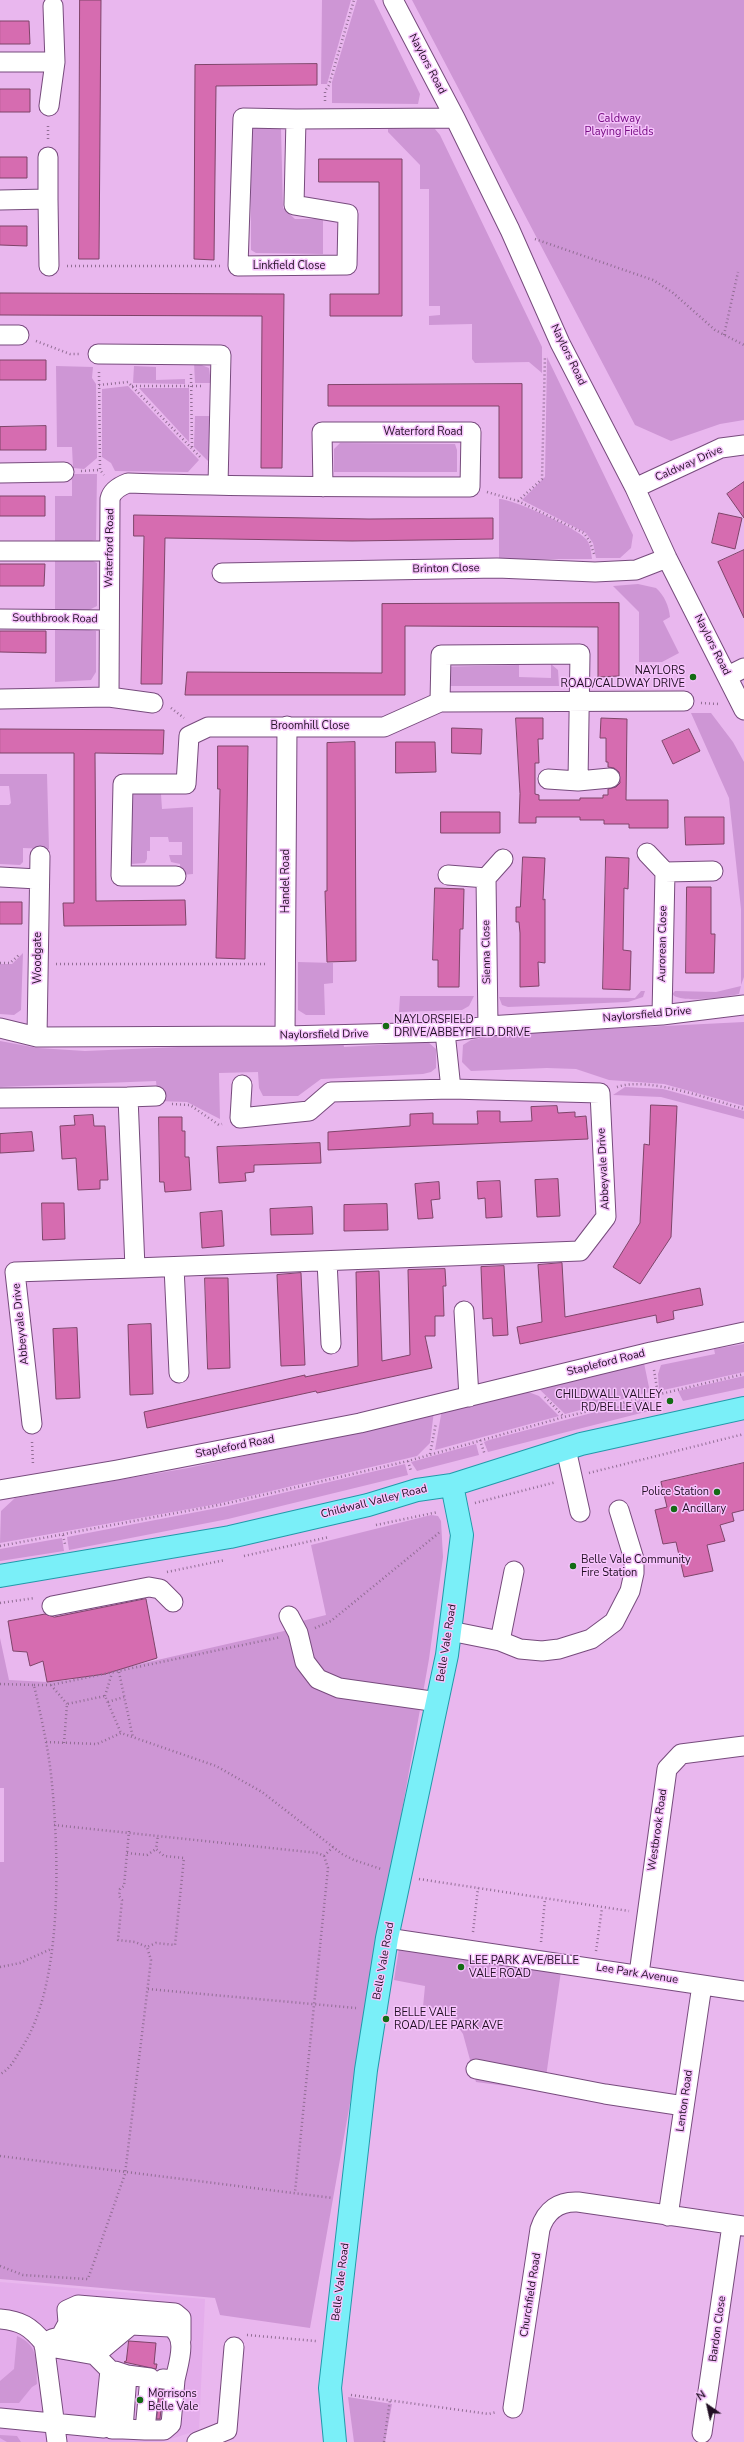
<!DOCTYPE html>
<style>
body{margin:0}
#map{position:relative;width:744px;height:2442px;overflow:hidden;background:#e9b7ee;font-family:"Nunito Sans",sans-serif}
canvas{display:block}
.north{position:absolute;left:688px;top:2386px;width:40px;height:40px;-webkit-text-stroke:3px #f6c3fc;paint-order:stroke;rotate:326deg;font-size:11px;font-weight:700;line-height:16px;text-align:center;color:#210f23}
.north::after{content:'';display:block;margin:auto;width:14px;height:18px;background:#210f23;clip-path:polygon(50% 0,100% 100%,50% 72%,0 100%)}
</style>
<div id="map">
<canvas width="744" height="2442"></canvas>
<div class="north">N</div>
</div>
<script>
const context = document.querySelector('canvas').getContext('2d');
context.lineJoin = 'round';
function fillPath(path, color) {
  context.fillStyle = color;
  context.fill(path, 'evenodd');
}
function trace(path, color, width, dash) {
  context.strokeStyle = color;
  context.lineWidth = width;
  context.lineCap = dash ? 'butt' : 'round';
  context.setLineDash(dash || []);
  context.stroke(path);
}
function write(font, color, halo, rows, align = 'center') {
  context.font = font + ' "Nunito Sans",sans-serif';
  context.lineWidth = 3;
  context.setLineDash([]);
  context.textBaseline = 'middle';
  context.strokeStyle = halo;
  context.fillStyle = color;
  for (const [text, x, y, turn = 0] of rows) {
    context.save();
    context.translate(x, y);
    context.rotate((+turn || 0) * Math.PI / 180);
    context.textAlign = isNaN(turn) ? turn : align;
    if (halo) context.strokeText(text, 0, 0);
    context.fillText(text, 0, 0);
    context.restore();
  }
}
const built = new Path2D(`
 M0 2282 205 2299 199 2430 161 2442H0Z`);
const green = new Path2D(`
 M322 0H351L327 84H321Z
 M357 0H374L420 94 418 104 332 103V82Z
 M412 0H744V420L720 424 671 441 635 425Z
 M279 125 281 129 283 208 295 219H323V254L256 253 251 250V128L253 126Z
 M388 129H435L440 135 542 347V373L529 362 475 363 472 359V324L429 325V316L440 315V306H429V189H420V165L388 132Z
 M547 357 633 535 631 548 620 558H596L593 543 586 533 522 500 545 477Z
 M194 362 209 368 211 383H195Z
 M56 366 93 367 92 378 96 384 97 458 84 469 73 468 72 447H57Z
 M134 366 156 367V380L185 379V384L133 383Z
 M128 386 199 460 188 472 115 471 111 463 102 457V389Z
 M139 388H189V442Z
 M195 416H210V463L194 447Z
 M340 443 455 444 457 450V472H334V449Z
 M72 474H97L96 540 55 548V496H72Z
 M499 499C513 499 577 528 586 539 591 545 591 552 592 559H499Z
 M55 554 88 559 97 563V606L87 611 55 616Z
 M638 584 656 588C664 595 669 606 670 617L663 621 679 653 662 662H639V612L613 586Z
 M55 625 96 631V672L91 680 55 682Z
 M551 664 558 670 559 686H430L431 668 433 667 519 665V677L551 678Z
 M691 713H711L733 742 744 762V977L741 985V909L729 798Z
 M0 774H47L49 849 23 848V862L20 865 0 864V805H9L11 803 9 786H0Z
 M144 792 145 794H161L162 809 193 807V874L181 875 180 864 171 862 169 855H182V842H169L168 837H150V851H147V859L145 863 131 864 128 858 131 793Z
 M23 953 21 1010 14 1015 0 1014V964H12Z
 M298 962 333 963V983L324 984 325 1015H306L298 1010Z
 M741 986 739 994C726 997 680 1004 672 994L675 991 716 992Z
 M641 991H645L643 997 628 1002 508 1007 502 1005 499 997 635 998Z
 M400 996H474L469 1006 462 1010 399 1012Z
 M744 1022V1106L664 1084 609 1080 576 1069 547 1068 471 1071 462 1062 463 1045 471 1040 481 1038 483 1035Z
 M343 1040 344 1047 428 1042 436 1049V1068L431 1072 423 1074 321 1079 298 1096H263L259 1088 258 1072 219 1073 220 1119 187 1102 158 1101 156 1081 0 1087V1041L38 1048 85 1051Z
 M625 1087 663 1089 744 1111V1119L661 1097 613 1095Z
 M744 1344V1372L659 1391 658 1374 661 1365 715 1354 714 1349Z
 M644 1363 650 1392 565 1414 536 1386Z
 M744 1376V1388L683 1401 678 1391Z
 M523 1390 539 1396 559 1416 435 1450 442 1409Z
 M645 1399 650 1403 649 1411 488 1452 484 1442 489 1440Z
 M434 1411 430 1443 417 1456 217 1504 0 1543 1 1511 15 1498 188 1468 305 1443Z
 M476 1444 479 1455 417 1471 411 1462Z
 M405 1464 408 1475 228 1519 69 1550 67 1537 228 1506Z
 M431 1515 438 1516 441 1521 443 1557 429 1659 310 2328 220 2315 215 2298 0 2279V1862H4V1788H0V1638L9 1680 47 1682 70 1680 284 1631 302 1621 326 1615 311 1545Z
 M62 1538 64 1551 0 1561V1549Z
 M400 1942 562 1964 544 2091 476 2082 463 2034 446 2009 423 2007 425 1986 394 1980Z
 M17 2336C40 2346 36 2363 37 2384L32 2387 19 2403H0V2381L14 2369Z
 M348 2397 392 2404 385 2442H354Z
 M0 2435 17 2436 21 2442H7L0 2438Z`);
const building = new Path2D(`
 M80 0H101L99 259H79Z
 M0 21H29L30 44H0Z
 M317 64V85L216 86 214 260 194 259 195 65Z
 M0 89H30V112H0Z
 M0 157H27V178H0Z
 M319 159H402V316H330V294H379V182H319Z
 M0 226H27V246L0 245Z
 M0 293 284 294 282 468H261L262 316 0 315Z
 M0 360H46V380H0Z
 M522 384V478H499V406H328V385Z
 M46 426V450H0V427Z
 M744 482V518L727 494Z
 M0 496H45V516H0Z
 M719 513 742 518 735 549 712 543Z
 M134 515 369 519 493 518V539L352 541 165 538 162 684H141L144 536H134Z
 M744 550V618L718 562Z
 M0 564H45L44 586H0Z
 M619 603V676L598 677V627L405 626V695H185L187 672 382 673V604Z
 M0 631H46V653L0 652Z
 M516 718H543V739H538L539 763H535V794L539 795V800H580V798H603V795H608V789L616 787 620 783 619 772 614 768 608 767V762H606V738H600L601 718 627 719 626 800H668V828H629V824H604V820H580V817H536V823H519L520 794Z
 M452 728 482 729 481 754 452 753Z
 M0 729 164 730 163 754 95 753 96 901 185 900 186 925 64 926 63 903H74V753H0Z
 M689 729 700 751 673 764 662 741Z
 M355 742 356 961 327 962 325 891H327V743Z
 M396 742H435L436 772 396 773Z
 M218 746H248L245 959 216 958 220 789H218Z
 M441 812H500V833H441Z
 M685 817H724V844L686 845Z
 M523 857 545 858 543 900 545 899V963L538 962 539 986 520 987V933L519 922H516V907H520Z
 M606 857 629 858 628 889 624 888 623 950 631 951 630 990 603 989Z
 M687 887H711V934H715L714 973H686Z
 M435 888 464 889 463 929H460L459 987H438V960H433Z
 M0 902H22V924H0Z
 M651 1105 677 1106 671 1237 640 1284 613 1267 640 1223 644 1144 649 1145Z
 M557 1106 558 1113 575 1112V1117L586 1116 588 1139 328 1150V1132L410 1126V1114L433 1113V1124H478L477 1111H500V1122L532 1121 531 1107Z
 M93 1115 94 1126H105L108 1180H100V1189L78 1190 76 1158 62 1159 60 1126 75 1125 74 1116Z
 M159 1117H182V1131H185V1157H189L191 1190 165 1192 164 1182H160Z
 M32 1132 34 1151 0 1153V1134Z
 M320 1143 321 1163 254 1165V1172L245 1173 246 1181 219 1183 217 1147Z
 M558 1179 560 1216 537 1217 535 1180Z
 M500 1181 502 1217 486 1218 485 1198 478 1199 477 1182Z
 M439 1182 440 1199 431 1200 433 1218 418 1219 415 1184Z
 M42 1203H64L65 1239 43 1240Z
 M387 1204 388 1230 344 1231V1205Z
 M312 1207 313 1234 271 1235 270 1209Z
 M222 1211 224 1246 202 1248 200 1213Z
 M562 1263 565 1317 700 1288 703 1305 673 1311 674 1319 657 1323 656 1315 520 1344 517 1327 542 1322 538 1265Z
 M504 1266 508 1335 493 1336 492 1318 483 1319 481 1267Z
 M445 1269 446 1286H443L444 1316H435V1336H425L432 1368 317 1393 316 1391 147 1428 144 1412 305 1375V1377L358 1366 356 1272 379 1271 382 1361 410 1355 408 1270Z
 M301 1273 305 1365 281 1366 277 1275Z
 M205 1278H228L230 1368 208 1369Z
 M151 1324 153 1394 130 1395 128 1325Z
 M77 1328 80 1398 56 1399 53 1329Z
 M744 1463V1510L732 1513 734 1521 720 1525 725 1541 707 1545 713 1571 684 1577 676 1542 663 1544 655 1510 667 1507 661 1482Z
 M146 1599 157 1658 105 1674 47 1682 43 1661 30 1666 27 1652 13 1651 8 1621 45 1614 54 1617Z
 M129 2341 156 2343 154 2364H157L156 2369 124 2362 126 2361Z
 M160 2389 163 2390 160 2419H157Z`);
const path = new Path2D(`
 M325 101V91L329 85 354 0
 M48 139V124
 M535 239 653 280 672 292 715 330 744 345
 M67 266H220
 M724 335 738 272
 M36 341 70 354H81
 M99 372 100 470 104 475
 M191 374 192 449
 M99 385 128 382 201 458
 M132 386H203
 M81 471 100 470
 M487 492 518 501 584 533 590 542 594 554
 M518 501 542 479 545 356
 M701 703 720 704
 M171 708 184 718
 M0 963H10L20 954
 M56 964H267
 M617 1087C648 1076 712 1100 744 1109
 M172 1104 190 1105 219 1125 222 1124
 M654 1370 660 1407
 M545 1397 564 1417
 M480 1440 485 1455
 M32 1442 33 1465
 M430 1454 436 1423
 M408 1461 411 1471
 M589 1473 744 1434
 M475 1503 556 1482
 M376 1525 438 1512
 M63 1535 65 1544
 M0 1546 224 1504 408 1461 564 1417 744 1374
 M244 1556 329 1537
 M167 1572 225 1560
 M0 1603 35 1598
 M315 1628 331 1621 440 1532
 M119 1672 133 1738
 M0 1684 34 1685C41 1717 49 1750 52 1784 59 1857 63 1986 21 2049 16 2057 10 2070 0 2074
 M34 1685H51L281 1637
 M51 1685 67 1704
 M105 1696 112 1673
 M108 1702 124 1697
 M46 1742 97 1744 121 1733 216 1766 262 1792 342 1854 354 1860 381 1869
 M64 1743 67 1704 105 1696 121 1733
 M54 1825 318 1853 324 1856 328 1868 295 2192
 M129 1831 124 1886 120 1889 119 1896 122 1900 118 1940 135 1942 147 1947 156 1943 175 1945 184 1858 164 1856 156 1849 158 1835
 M127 1853 147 1855 156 1849
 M324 1856 333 1847
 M419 1879 629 1911
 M473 1932 478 1888
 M541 1942 545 1899
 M596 1951 602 1908
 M0 1967 20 1963 51 1949
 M148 1989 356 2008
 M0 2156 333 2198
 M0 2266 23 2275 88 2279 125 2174 151 1960 147 1947
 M247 2335 316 2341
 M351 2395 489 2414 496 2412
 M384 2442 390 2400`);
const minor = new Path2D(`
 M393 0 455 118 510 230 560 343 635 488 667 558 744 710
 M0 62H55L53 6
 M49 106 55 62
 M296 119 243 118 238 266 347 265 348 214 294 205 296 119 455 118
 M48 199V157
 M0 200 48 199 49 266
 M0 335H19
 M98 354 221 355 218 485
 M0 473 64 472
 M635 488 721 448 744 445
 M0 551H109
 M222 573 497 568 595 572 636 570 667 558
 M0 619 109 620
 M728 676 744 668
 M109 697 110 499C112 490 120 486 128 483 242 487 356 487 470 487L471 432H322L323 487
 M0 699 109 697 153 703
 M440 702 441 655 580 654 578 781
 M548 779 578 781 610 778
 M647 853 665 872 713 871
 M448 875 486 878 503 859
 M176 876H121L123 784H186L189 736 208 727H384L440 702 684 701
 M0 877 38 879
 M486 878 488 1026
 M662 1015 665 872
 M0 1028 37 1037 285 1036 445 1032 488 1026 662 1015 744 1005
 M285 1036 287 726
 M37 1037 40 856
 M242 1085 240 1118 309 1111 331 1092 451 1089
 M128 1097 156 1096
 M0 1098 128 1097 135 1268 580 1251 606 1217 600 1093 451 1089 445 1032
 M327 1261 331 1344
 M174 1267 179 1373
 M464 1311 469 1397
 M32 1424 15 1272 135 1268
 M566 1449 580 1512
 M0 1490 117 1470 360 1423 651 1352 744 1332
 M52 1606 149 1587 160 1589 173 1602
 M289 1616 298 1633 305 1662 318 1679 339 1688 438 1702
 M450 1631 500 1641 514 1571
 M500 1641 520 1649 542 1651 559 1649 591 1639 614 1622 630 1591 634 1573V1559L619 1510
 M387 1938 744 1991
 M639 1974 667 1769 681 1754 744 1746
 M476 2069 605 2094 684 2106
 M668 2216 702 1985
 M0 2319C21 2321 30 2326 44 2343L57 2442
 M68 2323 67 2310 78 2305 175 2313 181 2318V2340
 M62 2334 68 2323 78 2320 125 2327
 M52 2339 71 2334 113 2338
 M95 2355 131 2325 170 2327C189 2336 178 2364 175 2380
 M513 2408 540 2229C546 2210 559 2201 578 2202L744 2226
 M0 2418 104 2428 110 2370 95 2355 44 2346
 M112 2429H123L127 2375 115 2371
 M123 2429 145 2430 150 2378 127 2375
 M145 2430H164L171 2424 175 2380 163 2379
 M702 2433 732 2225
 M197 2442 227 2430 234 2347`);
const major = new Path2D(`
 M0 1576 230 1537 368 1505 417 1490 452 1485 581 1444 744 1408
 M335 2442 330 2388 366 2070 387 1938 447 1655 462 1535 452 1485`);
const markers = [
 [693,677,4,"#136b14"],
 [386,1026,4,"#136b14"],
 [670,1401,4,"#136b14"],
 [717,1492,4,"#136b14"],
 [674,1509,4,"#136b14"],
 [573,1566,4,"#136b14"],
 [461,1967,4,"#136b14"],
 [386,2019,4,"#136b14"],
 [140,2400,4,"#136b14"]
];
const streetNames = [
 ["Naylors Road",427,64,62],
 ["Linkfield Close",289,266],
 ["Naylors Road",568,355,64],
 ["Waterford Road",423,432],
 ["Caldway Drive",689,464,-24],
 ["Waterford Road",110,548,-89],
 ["Brinton Close",446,569,-1],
 ["Southbrook Road",55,619,1],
 ["Naylors Road",712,645,63],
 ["Broomhill Close",310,726],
 ["Handel Road",286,881,-90],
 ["Aurorean Close",663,944,-89],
 ["Sienna Close",487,952,-91],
 ["Woodgate",38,958,-90],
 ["Naylorsfield Drive",647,1015,-5],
 ["Naylorsfield Drive",324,1035,-1],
 ["Abbeyvale Drive",604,1169,-93],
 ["Abbeyvale Drive",21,1324,-96],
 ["Stapleford Road",606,1363,-14],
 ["Stapleford Road",235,1447,-11],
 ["Childwall Valley Road",374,1502,-14],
 ["Belle Vale Road",447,1643,-81],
 ["Westbrook Road",658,1830,-82],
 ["Belle Vale Road",384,1961,-80],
 ["Lee Park Avenue",637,1974,9],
 ["Lenton Road",685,2101,-82],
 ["Belle Vale Road",341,2282,-83],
 ["Churchfield Road",531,2295,-81],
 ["Bardon Close",718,2329,-82]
];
const parkNames = [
 ["Caldway",619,119],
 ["Playing Fields",619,132]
];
const poiNames = [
 ["NAYLORS",685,671,"right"],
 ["ROAD/CALDWAY DRIVE",685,684,"right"],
 ["NAYLORSFIELD",394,1020],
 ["DRIVE/ABBEYFIELD DRIVE",394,1033],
 ["CHILDWALL VALLEY",662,1395,"right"],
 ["RD/BELLE VALE",662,1408,"right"],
 ["Police Station",709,1492,"right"],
 ["Ancillary",682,1509],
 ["Belle Vale Community",581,1560],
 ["Fire Station",581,1573],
 ["LEE PARK AVE/BELLE",469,1961],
 ["VALE ROAD",469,1974],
 ["BELLE VALE",394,2013],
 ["ROAD/LEE PARK AVE",394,2026],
 ["Morrisons",148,2394],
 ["Belle Vale",148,2407]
];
fillPath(built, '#e4adeb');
fillPath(green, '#ce96d5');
fillPath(building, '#d66cb0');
trace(building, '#7e4469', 1);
trace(minor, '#774b7d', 21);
trace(major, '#219aaa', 24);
trace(path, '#916d94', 2.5, [1, 3]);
trace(minor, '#fff', 19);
trace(major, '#7aeff8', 22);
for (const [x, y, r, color] of markers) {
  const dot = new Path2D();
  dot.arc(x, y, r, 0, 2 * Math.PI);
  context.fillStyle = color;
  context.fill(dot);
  trace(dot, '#f6c3fc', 1.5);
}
write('11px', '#210f23', '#f6c3fc', streetNames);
write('11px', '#760d82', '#f6c3fc', parkNames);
write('11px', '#210f23', '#f6c3fc', poiNames, 'left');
</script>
